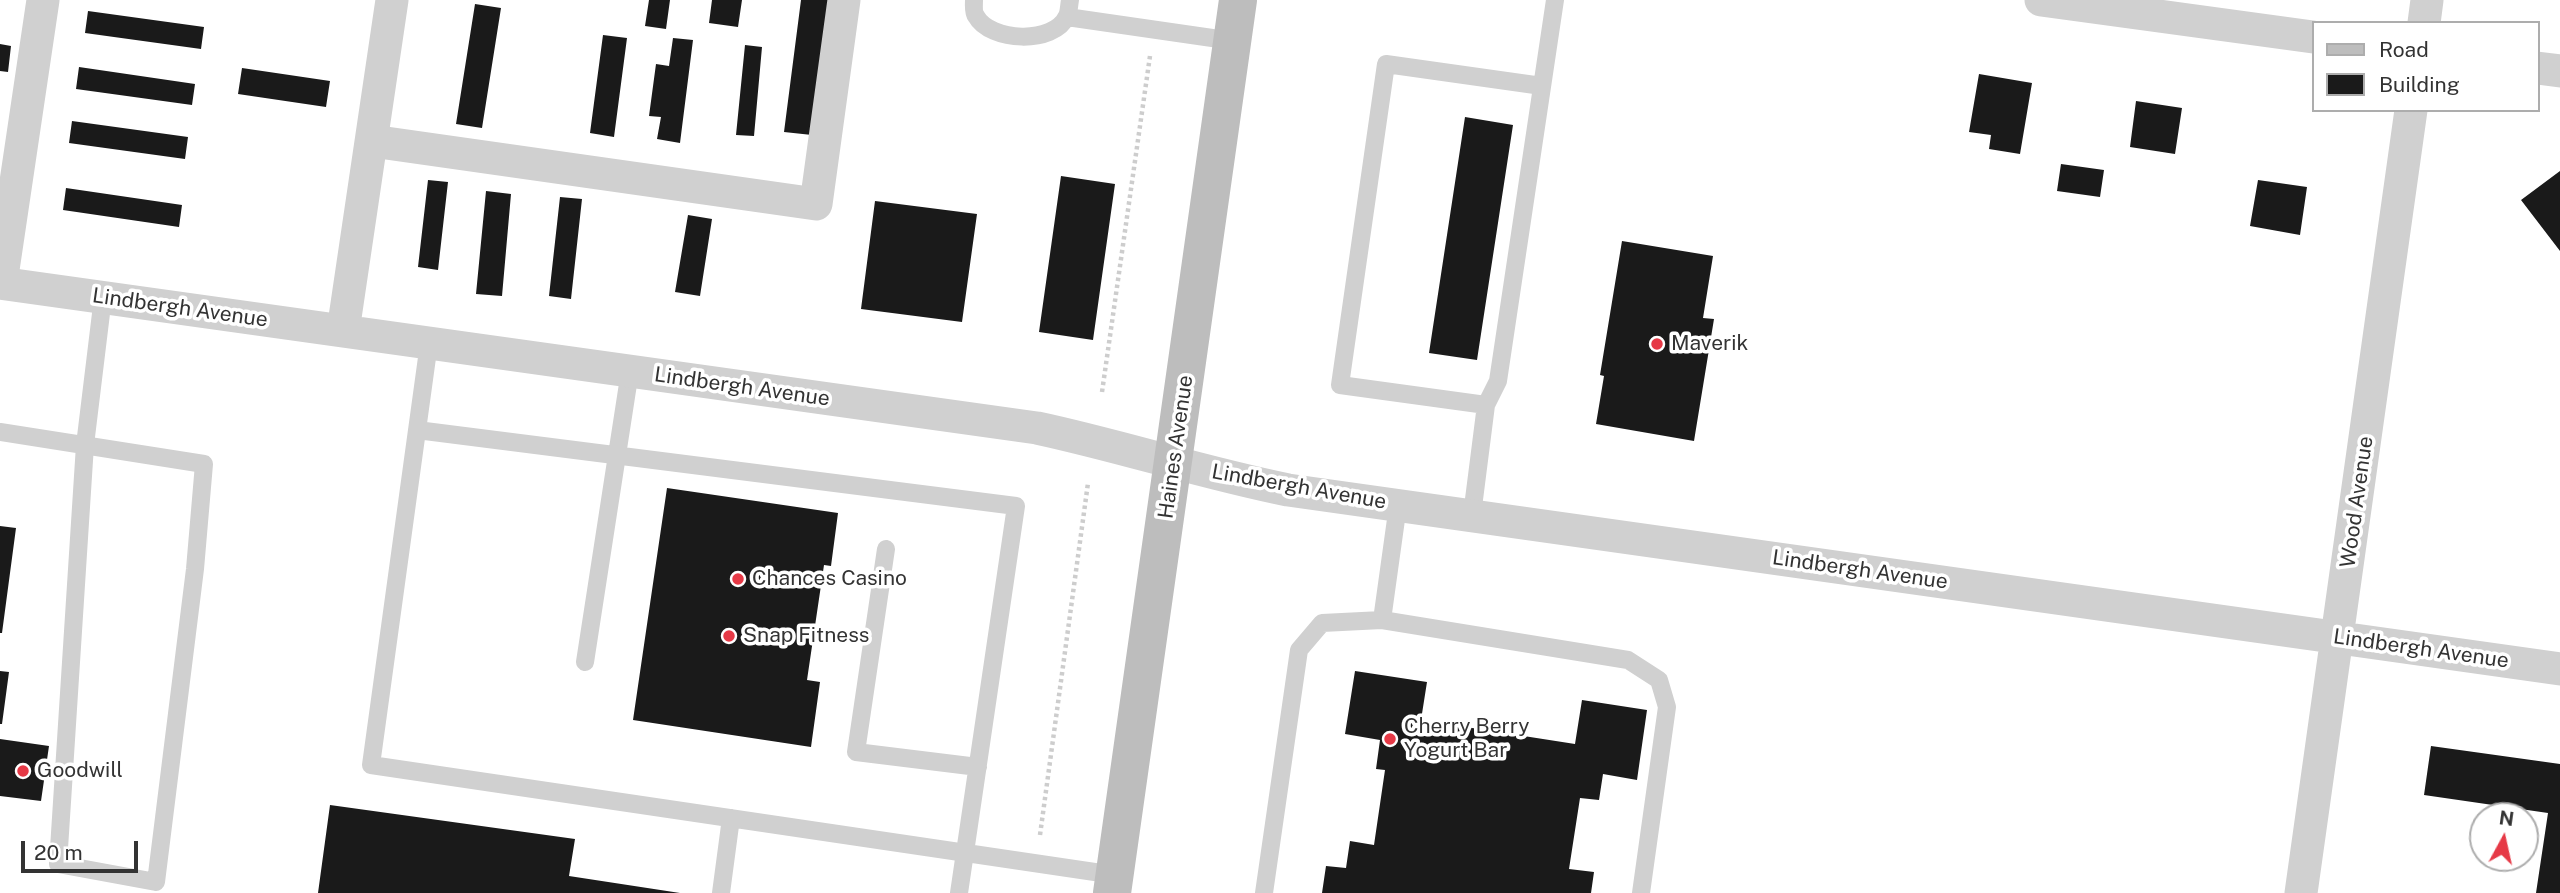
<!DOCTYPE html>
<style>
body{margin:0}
#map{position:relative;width:2560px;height:893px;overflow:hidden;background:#fff;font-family:"Public Sans",sans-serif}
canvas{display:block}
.legend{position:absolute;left:2312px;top:21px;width:228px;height:91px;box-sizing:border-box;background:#fff;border:2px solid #adadad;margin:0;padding:9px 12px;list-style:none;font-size:21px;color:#333}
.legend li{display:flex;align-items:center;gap:14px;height:35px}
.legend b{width:35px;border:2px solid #adadad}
.north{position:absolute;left:2469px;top:802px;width:70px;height:70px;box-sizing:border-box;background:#fff;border:2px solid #adadad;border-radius:50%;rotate:8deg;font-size:19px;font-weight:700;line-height:28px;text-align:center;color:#333}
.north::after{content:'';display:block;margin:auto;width:24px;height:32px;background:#e63946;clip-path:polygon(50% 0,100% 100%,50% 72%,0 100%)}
.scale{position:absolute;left:21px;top:841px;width:117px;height:32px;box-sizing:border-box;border:4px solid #333;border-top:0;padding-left:9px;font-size:21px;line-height:24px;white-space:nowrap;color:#333;-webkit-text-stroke:5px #fff;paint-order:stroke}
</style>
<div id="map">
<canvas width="2560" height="893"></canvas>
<ul class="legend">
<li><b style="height:9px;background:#bdbdbd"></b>Road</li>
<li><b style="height:19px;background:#1a1a1a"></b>Building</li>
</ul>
<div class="north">N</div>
<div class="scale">20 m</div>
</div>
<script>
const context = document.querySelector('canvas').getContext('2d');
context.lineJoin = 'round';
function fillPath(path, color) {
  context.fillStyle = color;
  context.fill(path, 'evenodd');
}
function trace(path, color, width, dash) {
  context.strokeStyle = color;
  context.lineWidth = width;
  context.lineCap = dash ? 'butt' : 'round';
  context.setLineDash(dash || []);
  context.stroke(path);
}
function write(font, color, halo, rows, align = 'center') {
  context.font = font + ' "Public Sans",sans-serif';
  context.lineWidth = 7;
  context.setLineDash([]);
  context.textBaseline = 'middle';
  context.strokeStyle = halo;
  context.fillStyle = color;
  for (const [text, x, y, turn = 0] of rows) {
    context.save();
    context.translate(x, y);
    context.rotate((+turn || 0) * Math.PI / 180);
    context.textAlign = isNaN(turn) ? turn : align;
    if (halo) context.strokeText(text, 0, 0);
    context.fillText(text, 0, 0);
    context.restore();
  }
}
const building = new Path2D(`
 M649 0H670L666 29 645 26Z
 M712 0H742L738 27 709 23Z
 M801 0H830L812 135 784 132Z
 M475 4 501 8 482 128 456 124Z
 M88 11 204 27 201 49 85 33Z
 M603 35 627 38 614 137 590 133Z
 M673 38 693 40 680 143 657 139 661 117 649 116 656 64 669 66Z
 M0 44 11 46 8 72 0 71Z
 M745 45 762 47 754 136 736 135Z
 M79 67 195 84 192 105 76 89Z
 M242 68 330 81 326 107 238 94Z
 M1979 74 2032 83 2020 154 1989 149 1991 135 1969 132Z
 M2136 101 2182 108 2175 154 2130 147Z
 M1465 117 1513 125 1477 360 1429 353Z
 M72 121 188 137 185 159 69 143Z
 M2061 164 2104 170 2100 197 2057 191Z
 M2560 171V251L2521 200Z
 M1061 176 1115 184 1093 340 1039 332Z
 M428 180 448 182 438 270 418 267Z
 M2258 180 2307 187 2300 235 2250 226Z
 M66 188 182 205 179 227 63 210Z
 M486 191 511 194 502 296 476 294Z
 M560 197 582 199 571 299 549 296Z
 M875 201 977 214 962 322 861 309Z
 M688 215 712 219 700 296 675 292Z
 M1622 241 1713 256 1703 318 1714 319 1694 441 1596 424 1604 376 1600 375Z
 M667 488 838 513 831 566 824 565 807 680 820 682 811 747 633 720Z
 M0 526 16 528 2 633H0Z
 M0 671 9 672 2 724H0Z
 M1355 671 1427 682 1421 720 1575 744 1582 700 1647 710 1637 780 1603 774 1599 800 1580 798 1569 869 1594 872 1591 893H1322L1326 866 1346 868 1350 841 1374 845 1385 770 1376 769 1380 740 1345 734Z
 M0 739 49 746 41 801 0 796Z
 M2431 746 2560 764V893H2536L2548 813 2424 795Z
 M330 805 575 839 569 876 680 893H318Z`);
const path = new Path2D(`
 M1102 392 1150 56
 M1040 835 1088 483`);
const lane = new Path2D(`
 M974 0C974 5 973 12 976 16 990 42 1054 45 1067 16 1069 12 1069 5 1070 0
 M1067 17 1233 41
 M429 343 371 765 1115 875
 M1486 405 1340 385 1386 64 1542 86
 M417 430 1016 506 959 893
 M0 432 204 464 195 569 156 882 58 864 85 445 103 297
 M1472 515 1486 405 1498 381 1555 0
 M886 549 856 752 978 767
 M1382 620 1398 505
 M585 662 630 371
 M721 893 731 818
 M1264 893 1299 650 1322 623 1382 620 1628 660 1659 680 1667 707 1641 893`);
const street = new Path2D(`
 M2041 0 2313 37
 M2424 23 2427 0
 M2537 68 2560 71
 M372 141 816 204 844 0
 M0 283 1037 428C1121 446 1203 473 1288 490L2560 669
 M1 283 43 0
 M343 331 392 0
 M2301 893 2411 110`);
const secondary = new Path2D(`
 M1112 893 1238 0`);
const markers = [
 [1657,344,7,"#e63946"],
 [738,579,7,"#e63946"],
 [729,636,7,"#e63946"],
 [1390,739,7,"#e63946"],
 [23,771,7,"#e63946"]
];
const streetNames = [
 ["Lindbergh Avenue",180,308,8],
 ["Lindbergh Avenue",742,387,8],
 ["Haines Avenue",1176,447,-82],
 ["Lindbergh Avenue",1299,487,10],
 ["Wood Avenue",2357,502,-82],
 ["Lindbergh Avenue",1860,570,8],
 ["Lindbergh Avenue",2421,649,8]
];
const poiNames = [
 ["Maverik",1671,344],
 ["Chances Casino",752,579],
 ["Snap Fitness",743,636],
 ["Cherry Berry",1404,727],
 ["Yogurt Bar",1404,751],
 ["Goodwill",37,771]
];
fillPath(building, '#1a1a1a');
trace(path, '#cdcdcd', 4.5, [3.5, 3.5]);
trace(lane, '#d0d0d0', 18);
trace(street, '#d0d0d0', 33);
trace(secondary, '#bdbdbd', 38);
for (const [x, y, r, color] of markers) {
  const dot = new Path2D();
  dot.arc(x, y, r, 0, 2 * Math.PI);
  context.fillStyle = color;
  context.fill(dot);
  trace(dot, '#fff', 2.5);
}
write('21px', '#333', '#fff', streetNames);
write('21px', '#333', '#fff', poiNames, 'left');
</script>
